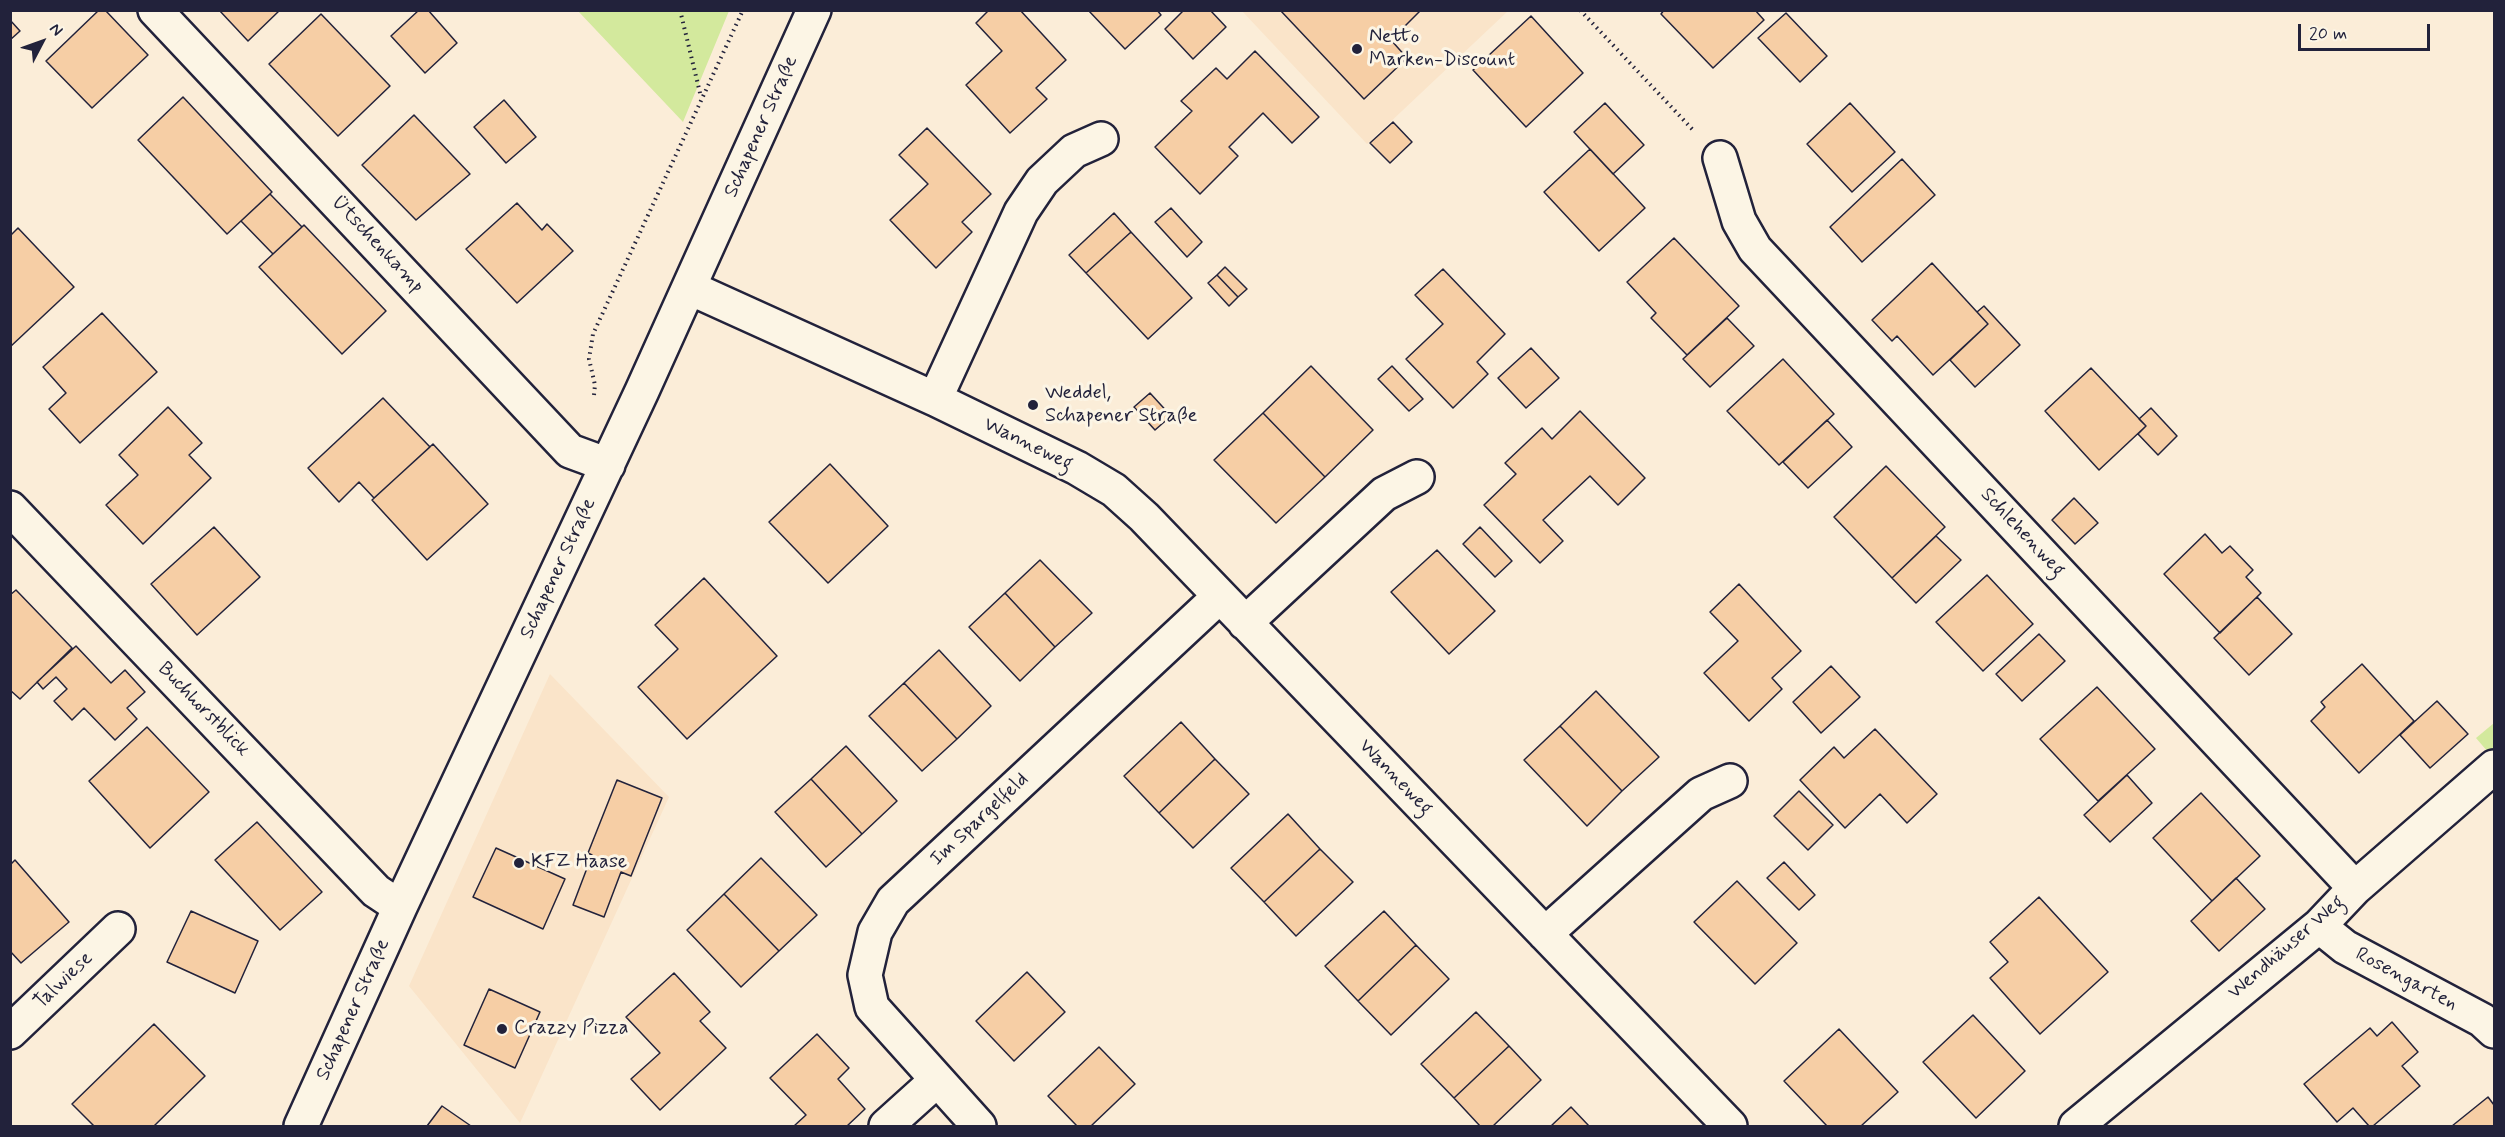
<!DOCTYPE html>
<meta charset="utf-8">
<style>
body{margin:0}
#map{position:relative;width:2505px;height:1137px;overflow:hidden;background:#fbedd8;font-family:Mynerve,sans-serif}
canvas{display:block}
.frame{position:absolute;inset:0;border:12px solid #22223b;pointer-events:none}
.north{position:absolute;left:12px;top:12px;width:60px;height:60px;-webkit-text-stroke:4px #fcf5e5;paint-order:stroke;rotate:49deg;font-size:16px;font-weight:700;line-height:24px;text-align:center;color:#22223b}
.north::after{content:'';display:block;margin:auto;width:21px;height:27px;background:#22223b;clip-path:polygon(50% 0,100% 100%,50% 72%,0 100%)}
.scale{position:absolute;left:2298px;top:24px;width:132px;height:27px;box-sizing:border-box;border:3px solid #22223b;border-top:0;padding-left:8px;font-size:18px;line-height:21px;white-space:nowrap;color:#22223b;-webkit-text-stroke:4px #fcf5e5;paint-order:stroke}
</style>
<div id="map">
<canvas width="2505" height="1137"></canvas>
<div class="frame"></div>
<div class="north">N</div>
<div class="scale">20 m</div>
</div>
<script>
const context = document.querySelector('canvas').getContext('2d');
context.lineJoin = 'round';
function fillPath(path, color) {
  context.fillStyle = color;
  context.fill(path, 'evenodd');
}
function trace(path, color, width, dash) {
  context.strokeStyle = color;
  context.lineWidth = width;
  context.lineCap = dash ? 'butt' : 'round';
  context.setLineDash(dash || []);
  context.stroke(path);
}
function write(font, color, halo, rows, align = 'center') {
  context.font = font + ' Mynerve,sans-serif';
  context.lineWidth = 6;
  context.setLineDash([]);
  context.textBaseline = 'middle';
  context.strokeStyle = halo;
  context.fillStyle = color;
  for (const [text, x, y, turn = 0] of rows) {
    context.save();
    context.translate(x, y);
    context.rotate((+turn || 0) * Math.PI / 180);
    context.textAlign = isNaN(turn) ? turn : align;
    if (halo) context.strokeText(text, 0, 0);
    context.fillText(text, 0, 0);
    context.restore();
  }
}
const built = new Path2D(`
 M1242 11H1508L1367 144Z
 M550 674 669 797 520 1123 409 986Z`);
const green = new Path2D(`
 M578 11H729L683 122Z
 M2494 723V759L2476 738Z`);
const building = new Path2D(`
 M99 10H105L148 55 92 108 46 61Z
 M219 10H280L248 41Z
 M419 10H428L457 43 425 73 391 36Z
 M989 10H1020L1066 60 1036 88 1047 99 1010 133 966 85 1002 51 976 23Z
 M1088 10H1157L1161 15 1125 49Z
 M1184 10H1210L1226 27 1193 59 1165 29Z
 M1280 10H1421L1391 40 1407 58 1364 99Z
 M1664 10H1755L1764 20 1713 68 1661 14Z
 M1786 13 1827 56 1800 82 1758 38Z
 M321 14 390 86 338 136 269 64Z
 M1531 16 1583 73 1526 127 1473 70Z
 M10 20 20 31 10 40Z
 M1255 51 1319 117 1292 143 1263 113 1229 147 1238 156 1200 194 1155 147 1192 111 1181 101 1216 68 1227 79Z
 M183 97 272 192 227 234 138 140Z
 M504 100 536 137 506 163 474 127Z
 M1605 103 1644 145 1613 174 1574 132Z
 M1850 103 1895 152 1852 192 1807 144Z
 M414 115 470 174 416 220 362 165Z
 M1393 122 1412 142 1390 163 1370 143Z
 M927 128 991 194 962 222 972 232 936 268 890 220 928 184 899 155Z
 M1590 149 1645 208 1599 251 1544 192Z
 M1902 159 1935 195 1862 262 1830 227Z
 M270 194 302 227 273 254 241 221Z
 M517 203 542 230 547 224 573 251 517 303 466 249Z
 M1171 208 1202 242 1187 257 1155 222Z
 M1114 213 1131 232 1086 273 1069 255Z
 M304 225 386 311 342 354 259 267Z
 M18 228 74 287 10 347V236Z
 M1131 232 1192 298 1148 339 1086 273Z
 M1674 238 1739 306 1687 355 1651 318 1656 313 1627 282Z
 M1932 263 1988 324 1933 375 1897 336 1892 341 1872 320Z
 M1225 267 1247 289 1238 297 1217 275Z
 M1443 269 1505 334 1477 362 1488 374 1453 408 1406 359 1443 324 1415 295Z
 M1217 275 1238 297 1229 306 1208 283Z
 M1984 306 2020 345 1975 387 1950 360 1988 324 1977 312Z
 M102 313 157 372 80 443 49 409 66 393 43 367Z
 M1727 318 1754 346 1710 387 1683 359Z
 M1531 348 1559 378 1526 408 1498 378Z
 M1783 359 1834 414 1779 465 1727 411Z
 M1311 366 1373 430 1325 477 1263 413Z
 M1392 366 1423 399 1409 411 1378 379Z
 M2091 368 2146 426 2099 470 2045 411Z
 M1150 393 1171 416 1155 430 1134 407Z
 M383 398 430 447 374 498 359 482 339 502 308 468Z
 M168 407 202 443 189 455 211 478 143 544 106 505 138 475 119 455Z
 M2151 408 2177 436 2158 455 2138 434 2146 426 2139 419Z
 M1580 411 1645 478 1618 505 1590 476 1543 520 1563 541 1540 563 1484 505 1516 474 1505 463 1542 428 1552 439Z
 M1263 413 1325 477 1276 523 1214 460Z
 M1827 420 1852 447 1808 488 1783 462Z
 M433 444 488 504 427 560 372 500Z
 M830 464 888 526 828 583 769 522Z
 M1886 466 1945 527 1892 578 1834 517Z
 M2074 498 2098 523 2075 544 2052 520Z
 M214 527 260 577 197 635 151 584Z
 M1480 527 1512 561 1495 577 1463 544Z
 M2205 534 2222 553 2230 546 2253 570 2246 577 2261 593 2220 633 2164 574Z
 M1936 536 1961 560 1916 603 1892 578Z
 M1437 550 1495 611 1449 654 1391 592Z
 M1040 560 1092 613 1055 647 1005 593Z
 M1987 575 2033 624 1983 671 1936 622Z
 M704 578 777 656 687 739 638 687 678 649 655 625Z
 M1739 584 1801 651 1772 678 1782 689 1749 721 1704 673 1738 641 1710 612Z
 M16 590 72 648 20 699 10 690V595Z
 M1005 593 1055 647 1020 681 969 627Z
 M2257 597 2292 634 2249 675 2214 638Z
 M2039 634 2065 661 2022 701 1996 674Z
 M76 646 111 683 125 670 145 692 127 708 137 719 115 740 84 708 72 720 54 701 67 689 56 677 43 689 37 682Z
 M939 650 991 706 957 739 904 683Z
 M2362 664 2414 721 2359 773 2311 721 2325 707 2321 702Z
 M1831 666 1860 697 1821 733 1793 702Z
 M904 683 957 739 922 771 869 716Z
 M2097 687 2155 749 2098 801 2040 739Z
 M1596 691 1659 757 1622 791 1560 726Z
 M2437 701 2468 734 2430 768 2400 735Z
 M1181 722 1215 759 1159 813 1124 776Z
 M1560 726 1622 791 1587 826 1524 760Z
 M147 727 209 792 150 848 89 781Z
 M1875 729 1937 794 1907 823 1880 794 1845 828 1800 780 1834 747 1844 758Z
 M846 746 897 801 862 834 811 779Z
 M1215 759 1249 794 1193 848 1159 813Z
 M2127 775 2152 803 2110 842 2084 815Z
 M811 779 862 834 826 867 775 812Z
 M617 780 662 798 631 876 621 872 604 917 573 905 592 855 588 853Z
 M1799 791 1833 825 1808 850 1774 816Z
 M2201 793 2260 856 2212 901 2153 838Z
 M1288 814 1320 849 1264 902 1231 868Z
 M257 822 322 892 280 930 215 860Z
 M496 848 565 879 543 929 473 897Z
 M1320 849 1353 882 1296 936 1264 902Z
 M761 858 817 915 779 951 724 894Z
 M15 860 69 922 21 963 10 951V865Z
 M1784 862 1815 895 1799 910 1767 878Z
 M2236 878 2265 909 2219 951 2191 921Z
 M1737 881 1797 943 1755 984 1694 922Z
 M724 894 779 951 741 987 687 930Z
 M2039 897 2108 972 2040 1034 1990 978 2008 962 1990 942Z
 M191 911 258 941 235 993 167 962Z
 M1384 911 1416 945 1358 1001 1325 966Z
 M1416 945 1449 979 1391 1035 1358 1001Z
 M1027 972 1065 1012 1014 1061 976 1021Z
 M674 973 710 1012 700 1021 726 1048 660 1110 631 1079 660 1053 626 1017Z
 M489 989 540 1012 515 1068 464 1045Z
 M1476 1012 1509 1046 1454 1098 1421 1064Z
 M1973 1015 2025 1071 1976 1118 1923 1062Z
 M2392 1022 2418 1052 2402 1066 2420 1086 2373 1126H2369L2353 1108 2337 1122 2304 1084 2370 1028 2377 1036Z
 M154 1024 205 1076 154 1126H94L72 1104Z
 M1839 1029 1898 1092 1861 1126H1827L1784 1081Z
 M817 1034 849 1068 838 1079 865 1109 847 1126H794L806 1115 770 1078Z
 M1509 1046 1541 1080 1493 1126H1480L1454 1098Z
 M1099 1047 1135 1084 1091 1126H1077L1048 1096Z
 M2488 1097 2494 1105V1126H2452Z
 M442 1106 471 1126H427Z
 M1571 1107 1589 1126H1551Z`);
const path = new Path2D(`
 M680 10 701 97
 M1580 10 1693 130
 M594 395 595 385 589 359 593 334 743 10`);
const minor = new Path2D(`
 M155 10 570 451 608 465
 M1720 158 1739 221 1755 249 2355 888
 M690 288 935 399 1077 468 1114 490 1144 517 1730 1126
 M935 399 1021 212 1042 181 1074 151 1101 139
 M10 508 376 891 400 907
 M1245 623 1384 494 1417 477
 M2319 926 2345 947 2482 1020 2494 1031
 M1545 934 1701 794 1730 781
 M10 1032 118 929
 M301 1126 400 907 642 391 814 10
 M886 1126 937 1080
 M979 1126 872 1007 865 975 875 932 893 901 1220 596
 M2076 1126 2319 926 2355 888 2494 767`);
const markers = [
 [1357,49,6,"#22223b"],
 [1033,405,6,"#22223b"],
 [519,863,6,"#22223b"],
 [502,1029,6,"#22223b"]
];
const poiNames = [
 ["Netto",1369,38],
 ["Marken-Discount",1369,61],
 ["Weddel,",1045,394],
 ["Schapener Straße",1045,417],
 ["KFZ Haase",531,863],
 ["Crazzy Pizza",514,1029]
];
const streetNames = [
 ["Schapener Straße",762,127,-66],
 ["Ütschenkamp",377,245,47],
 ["Wanneweg",1028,445,26],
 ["Schlehenweg",2022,533,47],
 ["Schapener Straße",559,569,-65],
 ["Buchhorstblick",203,710,46],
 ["Wanneweg",1395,778,46],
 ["Im Spargelfeld",980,820,-43],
 ["Wendhäuser Weg",2287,948,-41],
 ["Rosengarten",2406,980,28],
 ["Talwiese",64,981,-44],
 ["Schapener Straße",354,1010,-66]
];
fillPath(built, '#fae4c9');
fillPath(green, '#d3e99d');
fillPath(building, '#f6cea5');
trace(building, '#22223b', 1.5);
trace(minor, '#22223b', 38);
trace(path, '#22223b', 4, [1.5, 4.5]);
trace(minor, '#fcf5e5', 33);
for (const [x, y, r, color] of markers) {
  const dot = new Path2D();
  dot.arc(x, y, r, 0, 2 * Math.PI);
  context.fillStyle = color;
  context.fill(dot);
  trace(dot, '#fcf5e5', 2);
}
write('20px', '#22223b', '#fcf5e5', poiNames, 'left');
write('20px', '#22223b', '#fcf5e5', streetNames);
</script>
